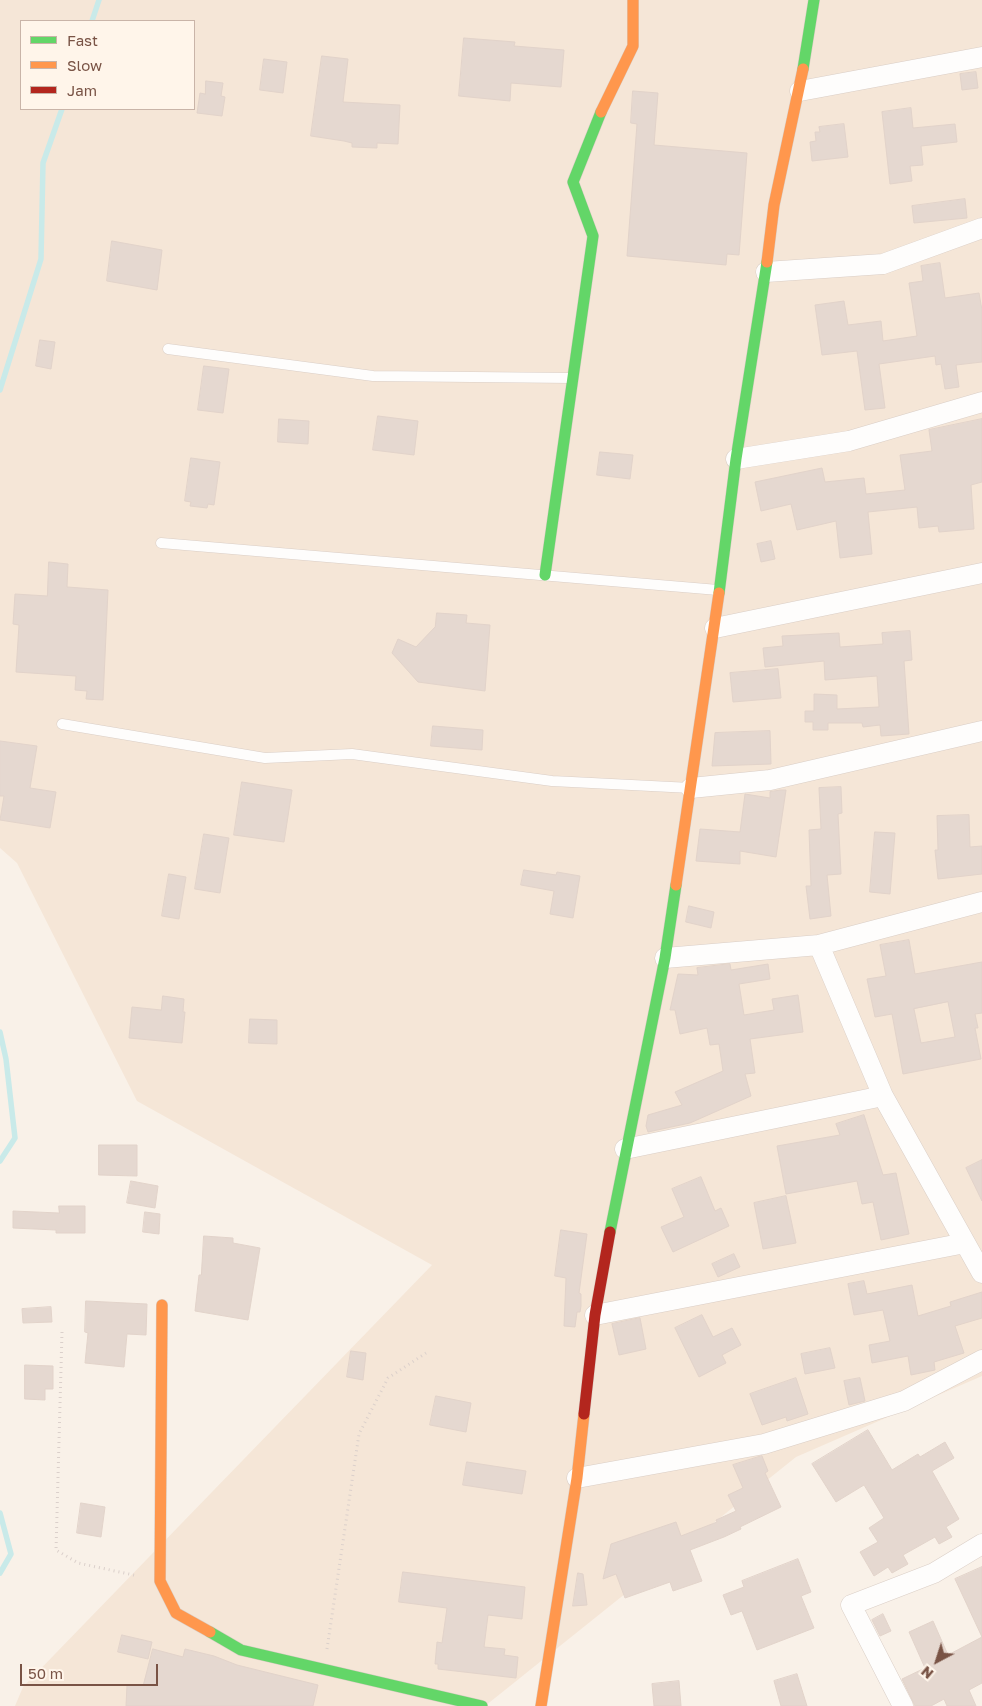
<!DOCTYPE html>
<style>
body{margin:0}
#map{position:relative;width:982px;height:1706px;overflow:hidden;background:#f9f1e8;font-family:"Golos Text",sans-serif}
canvas{display:block}
.legend{position:absolute;left:20px;top:20px;width:175px;height:90px;box-sizing:border-box;background:#fff5ea;border:1px solid #c9b4a8;margin:0;padding:6px 9px;list-style:none;font-size:15px;color:#795345}
.legend li{display:flex;align-items:center;gap:10px;height:25px}
.legend b{width:25px;border:1px solid #c9b4a8}
.north{position:absolute;left:912px;top:1636px;width:50px;height:50px;-webkit-text-stroke:4px #fff5ea;paint-order:stroke;rotate:220deg;font-size:14px;font-weight:700;line-height:20px;text-align:center;color:#795345}
.north::after{content:'';display:block;margin:auto;width:18px;height:22px;background:#795345;clip-path:polygon(50% 0,100% 100%,50% 72%,0 100%)}
.scale{position:absolute;left:20px;top:1664px;width:138px;height:22px;box-sizing:border-box;border:2px solid #795345;border-top:0;padding-left:6px;font-size:15px;line-height:18px;white-space:nowrap;color:#795345;-webkit-text-stroke:4px #fff5ea;paint-order:stroke}
</style>
<div id="map">
<canvas width="982" height="1706"></canvas>
<ul class="legend">
<li><b style="height:6px;background:#63d668"></b>Fast</li>
<li><b style="height:6px;background:#ff974d"></b>Slow</li>
<li><b style="height:6px;background:#b3261e"></b>Jam</li>
</ul>
<div class="north">N</div>
<div class="scale">50 m</div>
</div>
<script>
const context = document.querySelector('canvas').getContext('2d');
context.lineJoin = 'round';
function fillPath(path, color) {
  context.fillStyle = color;
  context.fill(path, 'evenodd');
}
function trace(path, color, width, dash) {
  context.strokeStyle = color;
  context.lineWidth = width;
  context.lineCap = dash ? 'butt' : 'round';
  context.setLineDash(dash || []);
  context.stroke(path);
}
const residential = new Path2D(`
 M0 0H982V1376L796 1457 485 1706H15L23 1687 432 1265 137 1101 17 863 0 848ZM21 21H194V109H21Z`);
const stream = new Path2D(`
 M92 21 99 0
 M0 390 41 259 43 163 62 109
 M0 1032 6 1059 15 1138 0 1161
 M0 1513 11 1554 0 1573`);
const building = new Path2D(`
 M464 38 515 42 514 46 564 50 561 87 511 83 510 101 459 96Z
 M322 56 348 59 343 102 400 105 398 144 377 143V148L352 147V143L344 141 311 136Z
 M264 59 287 62 283 93 260 90Z
 M976 72 978 88 962 90 960 74Z
 M206 81 223 83 221 96 225 97 222 116 197 113 200 93 205 94Z
 M633 91 658 93 654 145 747 153 739 255 727 254 726 265 627 256 637 124 631 123Z
 M911 108 913 128 955 124 957 142 921 146 923 165 910 166 912 181 890 184 882 112Z
 M844 124 848 157 812 161 810 142 816 141 815 132H820L819 127Z
 M965 199 967 218 914 223 912 206Z
 M112 241 162 250 157 290 107 281Z
 M940 263 945 298 979 293 982 310V362L956 365 959 387 945 389 941 364 936 365 935 356 879 364 885 408 865 410 857 351 822 355 815 305 844 301 848 325 881 321 883 341 917 336 909 283 923 281 921 266Z
 M40 340 55 342 51 369 36 366Z
 M204 366 229 369 223 413 198 410Z
 M378 416 418 421 414 455 373 450Z
 M279 419 309 421 308 444 278 442Z
 M982 419V482L971 485 974 529 939 532 938 526 919 528 917 507 868 512 872 554 840 558 836 521 797 530 791 504 761 511 755 482 822 468 825 482 864 478 866 494 905 490 900 455 932 451 929 430Z
 M600 452 633 455 630 479 597 475Z
 M191 458 220 462 214 505 208 504 207 508 190 506 191 502 185 501Z
 M771 541 775 559 761 562 757 544Z
 M49 562 68 564 67 587 108 590 103 700 86 699 87 691 75 690 76 676 16 672 19 625 13 624 15 594 47 596Z
 M437 613 467 615 466 623 490 625 485 691 418 682 392 653 398 639 416 647 435 627Z
 M910 631 912 660 904 661 909 734 881 736 880 725 863 727 862 723H828V730H813V722H805V711H814V694L837 695V709L879 707 877 676 825 680 824 661 765 667 763 648 783 646 782 636 839 633 840 647 883 644 882 633Z
 M778 669 781 698 733 702 730 673Z
 M433 726 483 730 482 750 431 746Z
 M770 731 771 764 712 766 715 733Z
 M0 741 37 746 30 788 56 792 50 828 0 820 4 796H0Z
 M242 782 292 790 284 842 234 835Z
 M841 787 842 813 838 814 841 874 827 875 831 916 810 919 806 886H811L809 830 821 829 819 788Z
 M781 790H786L776 857 740 851V864L696 861 700 829 740 832 745 794 770 798V792Z
 M969 815 970 847 982 846V874L938 879 935 850H938L937 816Z
 M875 832 895 833 890 894 870 892Z
 M204 834 229 838 220 893 195 889Z
 M524 870 556 875 557 872 580 876 573 918 550 914 554 891 521 885Z
 M169 874 186 877 179 919 162 916Z
 M689 906 714 912 711 928 686 922Z
 M909 940 915 974 982 962V1013L975 1014 978 1028H975L981 1059 903 1074 892 1014 875 1017 867 979 886 976 880 945ZM948 1002 955 1037 921 1043 914 1009Z
 M730 964 731 970 768 964 770 979 739 984 744 1015 774 1010 772 999 798 995 803 1032 750 1039 755 1073 745 1074 751 1096 690 1123 648 1132 646 1126 648 1115 682 1105 675 1092 723 1071 719 1044 710 1045 707 1028 680 1034 675 1010H670L678 974 698 975 697 968Z
 M163 996 184 999 183 1012H185L182 1043 129 1038 132 1007 161 1010Z
 M250 1019 277 1020V1044L249 1043Z
 M864 1115 883 1175 896 1173 909 1234 881 1240 873 1202 862 1204 857 1181 786 1194 777 1146 840 1135 836 1124Z
 M99 1145H137V1176L99 1175Z
 M982 1160V1201L966 1168Z
 M701 1177 715 1211 721 1208 729 1226 673 1252 661 1227 684 1217 672 1189Z
 M131 1181 158 1186 155 1208 127 1203Z
 M786 1196 796 1243 763 1249 754 1203Z
 M59 1206H85V1233H56V1230L13 1228V1211L59 1213Z
 M145 1212 160 1214 159 1234 143 1232Z
 M561 1230 587 1234 579 1293 581 1294V1306L580 1312H577L575 1327 564 1326 566 1278 555 1276Z
 M204 1236 233 1238V1243L260 1248 248 1320 195 1311 199 1275H201Z
 M734 1254 740 1267 718 1277 712 1264Z
 M864 1281 867 1294 912 1285 918 1316 951 1306 950 1302 982 1292V1318L955 1326 964 1353 934 1362 935 1370 911 1375 908 1356 872 1363 869 1345 890 1341 883 1310 854 1315 848 1284Z
 M86 1301 147 1304 146 1335 127 1334 124 1367 85 1363 88 1333 85 1332Z
 M51 1307 52 1322 23 1323 22 1309Z
 M702 1315 713 1337 732 1328 741 1345 722 1355 726 1363 699 1377 675 1328Z
 M640 1318 646 1349 619 1355 612 1324Z
 M830 1348 835 1368 805 1374 801 1354Z
 M351 1351 366 1353 363 1380 347 1377Z
 M25 1365 53 1366V1389H45V1400L25 1399Z
 M796 1378 808 1414 787 1421 786 1417 762 1425 750 1394Z
 M860 1378 865 1401 849 1405 844 1381Z
 M436 1396 471 1403 466 1432 430 1425Z
 M868 1430 892 1470 918 1454 920 1457 945 1442 954 1458 932 1471 959 1519 946 1527 952 1537 939 1544 935 1537 903 1555 908 1564 892 1573 888 1567 874 1576 860 1552 878 1542 869 1528 884 1518 864 1485 836 1502 812 1464Z
 M762 1456 768 1471 765 1473 781 1507 740 1527 741 1529 724 1537 690 1550 702 1581 673 1591 670 1582 625 1598 616 1574 603 1579 611 1544 676 1522 681 1536 717 1522 716 1520 736 1511 728 1495 743 1488 733 1465Z
 M467 1462 526 1471 522 1494 463 1485Z
 M81 1503 105 1507 101 1537 77 1533Z
 M798 1559 811 1592 801 1596 814 1628 757 1650 742 1611 731 1615 723 1595 744 1587 742 1581Z
 M982 1567V1683L969 1690 976 1706H947L944 1699 931 1706H915L902 1679 925 1668 909 1632 933 1621 948 1655 982 1637 955 1579Z
 M403 1572 525 1587 522 1619 488 1615 484 1647 505 1649 504 1655 518 1657 516 1678 438 1669V1664H435L437 1642 442 1643 447 1608 399 1602Z
 M578 1573 583 1574 587 1605 573 1606Z
 M883 1614 891 1631 880 1636 872 1620Z
 M122 1635 152 1642 148 1659 118 1652Z
 M153 1649 183 1657 185 1649 214 1656 237 1665 318 1685 313 1706H126L127 1685H143Z
 M797 1674 807 1706H781L774 1681Z
 M679 1681 681 1706H654L652 1684Z`);
const path = new Path2D(`
 M62 1332 56 1550 78 1563 138 1576
 M327 1649 359 1434 388 1378 426 1353`);
const lane = new Path2D(`
 M168 349 373 376 572 378
 M161 543 718 590
 M62 724 265 758 352 754 552 781 691 788`);
const street = new Path2D(`
 M800 91 982 57
 M766 272 883 264 982 228
 M736 459 849 441 982 402
 M715 628 982 573
 M691 788 770 780 982 731
 M819 945 883 1096 982 1273
 M665 958 819 945 982 902
 M625 1149 883 1096
 M595 1315 965 1243
 M577 1478 764 1444 904 1401 982 1360
 M903 1706 851 1605 934 1573 982 1544`);
const fast = new Path2D(`
 M803 69 814 0
 M545 575 593 236 573 182 601 112
 M719 593 736 459 767 262
 M610 1232 665 958 676 885
 M210 1632 241 1650 482 1706`);
const slow = new Path2D(`
 M601 112 633 46V0
 M767 262 774 205 803 69
 M676 885 719 593
 M162 1305 160 1581 176 1613 210 1632
 M541 1706 577 1478 584 1414`);
const jam = new Path2D(`
 M584 1414 595 1315 610 1232`);
fillPath(residential, '#f5e6d7');
trace(stream, '#c9eae9', 5.5);
fillPath(building, '#e5d8d0');
trace(building, '#e2d3ca', 1);
trace(lane, '#dacec6', 11);
trace(street, '#dacec6', 21);
trace(fast, '#d9ccc4', 12);
trace(slow, '#d9ccc4', 12);
trace(jam, '#d9ccc4', 12);
trace(path, '#dbd0cb', 3, [1, 4]);
trace(lane, '#fefdfc', 10);
trace(street, '#fefdfc', 20);
trace(fast, '#63d668', 11);
trace(slow, '#ff974d', 11);
trace(jam, '#b3261e', 11);
</script>
